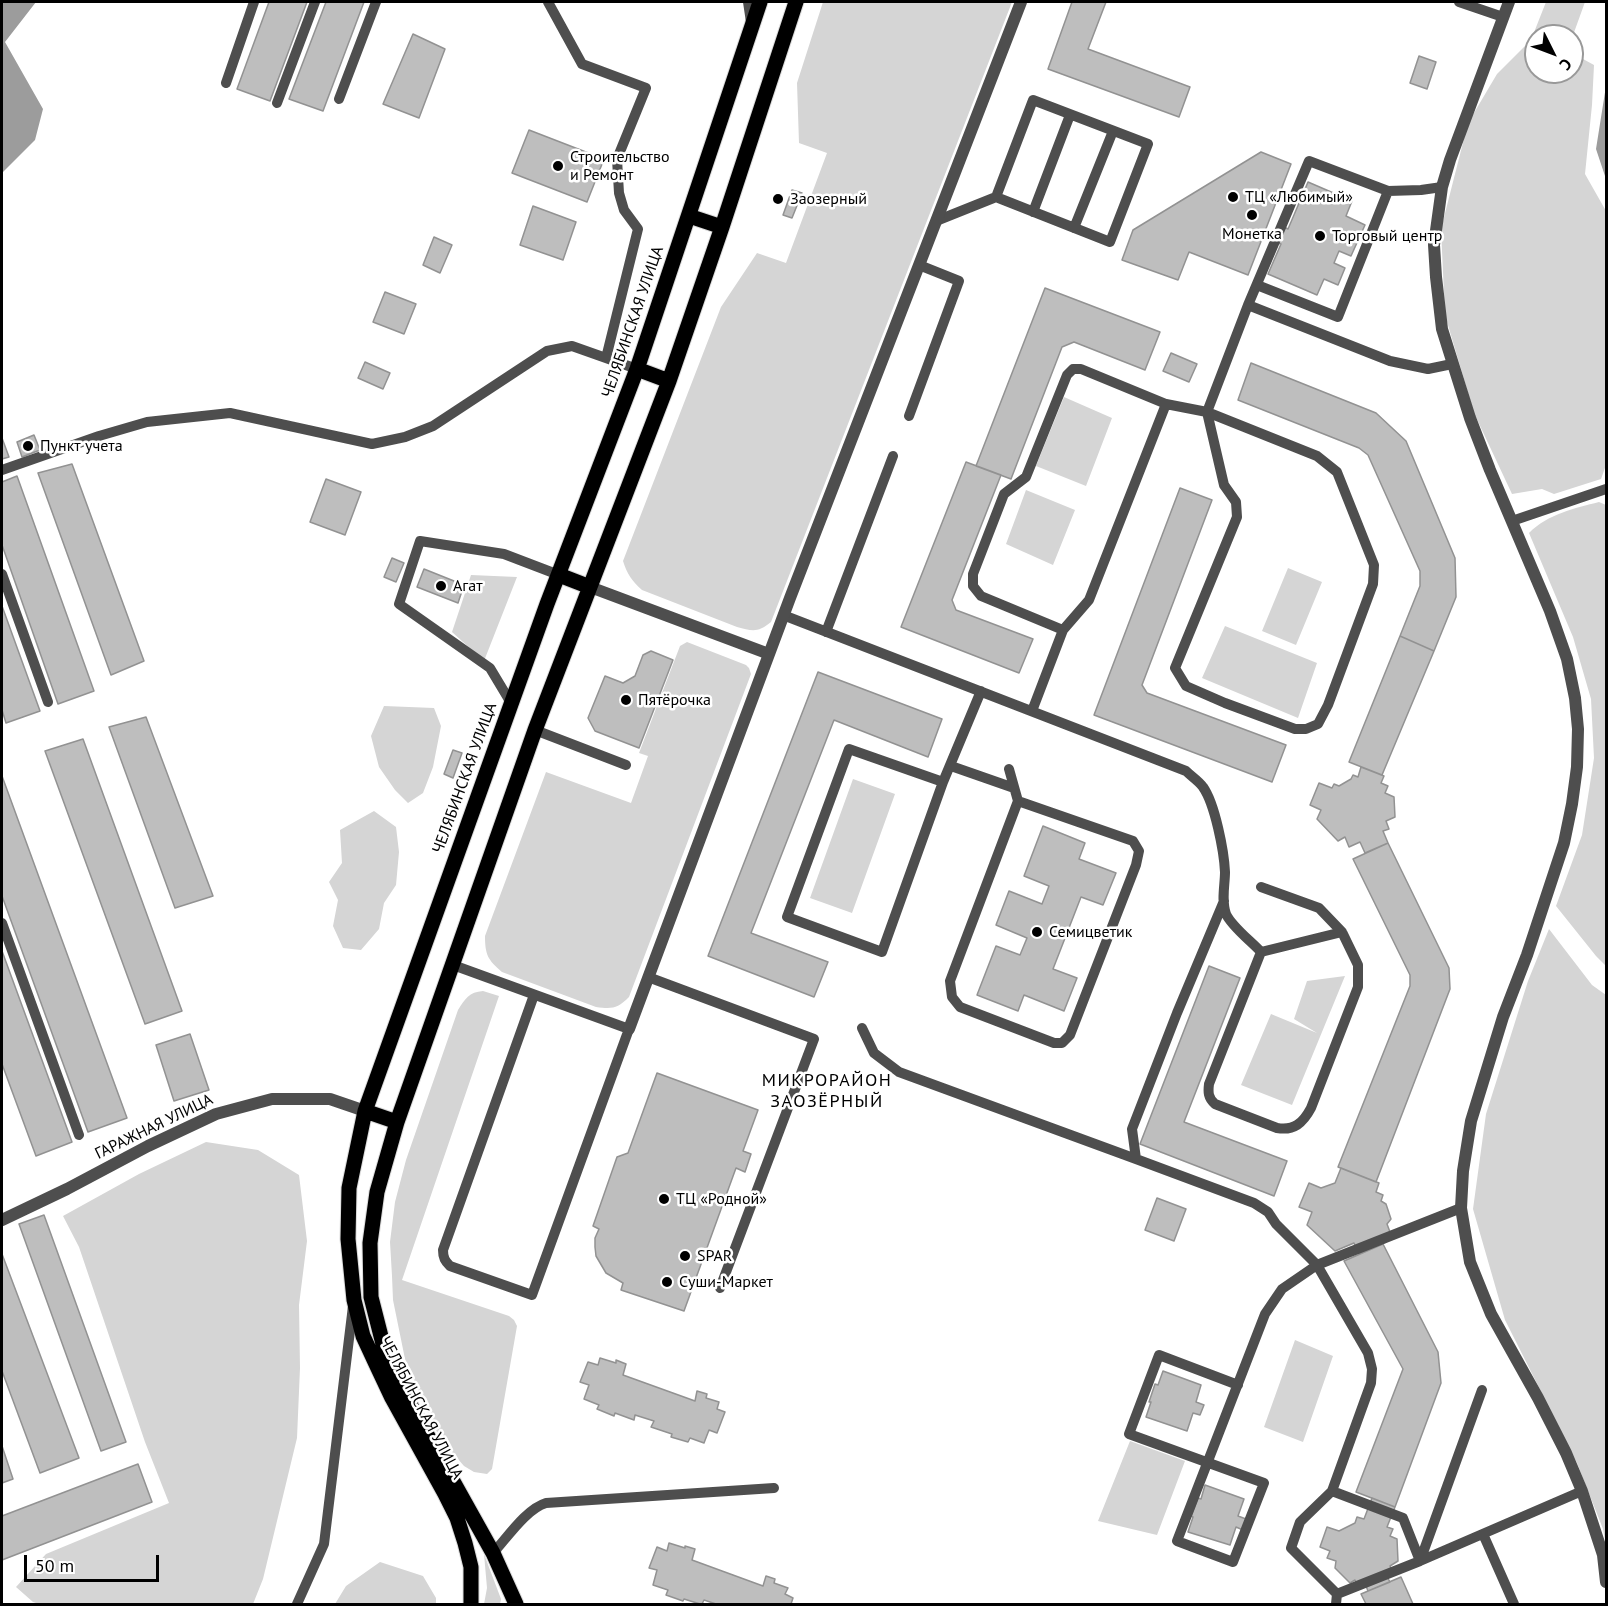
<!DOCTYPE html>
<meta charset="utf-8">
<style>
body{margin:0}
#map{position:relative;width:1608px;height:1606px;overflow:hidden;background:#fff;font-family:"PT Sans",sans-serif}
canvas{display:block}
.frame{position:absolute;inset:0;border:3px solid #000;pointer-events:none}
.north{position:absolute;left:1524px;top:24px;width:60px;height:60px;box-sizing:border-box;background:#fff;border:2px solid #999;border-radius:50%;rotate:132deg;font-size:16px;font-weight:700;line-height:24px;text-align:center;color:#000}
.north::after{content:'';display:block;margin:auto;width:21px;height:27px;background:#000;clip-path:polygon(50% 0,100% 100%,50% 72%,0 100%)}
.scale{position:absolute;left:24px;top:1555px;width:135px;height:27px;box-sizing:border-box;border:3px solid #000;border-top:0;padding-left:8px;font-size:18px;line-height:21px;white-space:nowrap;color:#000;-webkit-text-stroke:4px #fff;paint-order:stroke}
</style>
<div id="map">
<canvas width="1608" height="1606"></canvas>
<div class="frame"></div>
<div class="north">С</div>
<div class="scale">50 m</div>
</div>
<script>
const context = document.querySelector('canvas').getContext('2d');
context.lineJoin = 'round';
function fillPath(path, color) {
  context.fillStyle = color;
  context.fill(path, 'evenodd');
}
function trace(path, color, width, dash) {
  context.strokeStyle = color;
  context.lineWidth = width;
  context.lineCap = dash ? 'butt' : 'round';
  context.setLineDash(dash || []);
  context.stroke(path);
}
function write(font, color, halo, rows, align = 'center') {
  context.font = font + ' "PT Sans",sans-serif';
  context.lineWidth = 5;
  context.setLineDash([]);
  context.textBaseline = 'middle';
  context.strokeStyle = halo;
  context.fillStyle = color;
  for (const [text, x, y, turn = 0] of rows) {
    context.save();
    context.translate(x, y);
    context.rotate((+turn || 0) * Math.PI / 180);
    context.textAlign = isNaN(turn) ? turn : align;
    if (halo) context.strokeText(text, 0, 0);
    context.fillText(text, 0, 0);
    context.restore();
  }
}
const green = new Path2D(`
 M823 2H1012L771 622C758 633 752 631 737 627L642 590C632 581 627 574 623 561L721 307 757 253 786 263 827 153 799 143 797 83Z
 M1546 2H1585L1572 38V36H1536V72H1572V53L1594 65 1592 105 1585 174 1606 211V465L1601 479 1554 494 1542 489 1512 494 1474 413 1445 315 1441 229 1468 123 1497 74 1531 40Z
 M1064 397 1112 418 1086 486 1036 466Z
 M1026 490 1075 510 1053 565 1006 544Z
 M1599 502 1606 505V966L1596 956 1556 906 1582 835 1594 758 1591 699 1573 637 1529 533C1548 514 1575 508 1599 502Z
 M1288 568 1322 582 1296 645 1262 631Z
 M471 575 517 577 484 661 452 632Z
 M1225 626 1317 663 1298 718 1202 678Z
 M687 642 746 665 749 668 751 674 629 997C617 1009 612 1009 596 1007L502 972C488 960 485 955 485 936L546 772 631 803 648 756 639 753 680 646Z
 M384 706 434 708 441 726 433 767 423 793 408 803 395 790 379 767 371 736Z
 M853 779 895 794 852 913 810 898Z
 M374 811 396 827 399 852 396 885 384 903 379 929 361 950 343 948 333 926 338 900 329 882 342 863 340 830Z
 M1549 929 1592 985 1606 995V1545L1603 1529 1577 1463 1505 1320 1473 1209 1486 1114 1528 981Z
 M1345 976 1292 1105 1241 1085 1271 1014 1317 1033 1294 1019 1307 981Z
 M483 991 499 996 402 1280 509 1316 514 1320 517 1326 492 1469 487 1474 474 1472 464 1466 443 1442 433 1425 405 1359 393 1300 392 1276 390 1242 395 1202 406 1160 458 1010C465 999 469 992 483 991Z
 M206 1142 258 1150 299 1175 307 1241 299 1305 300 1368 297 1438 263 1579 253 1604H39L33 1602 16 1587 46 1554 169 1503 145 1442 79 1247 63 1216 139 1174Z
 M1295 1340 1333 1356 1303 1442 1264 1427Z
 M1130 1441 1185 1461 1157 1535 1098 1521Z
 M484 1554 501 1599 500 1604H484L487 1588Z
 M380 1562 423 1576 436 1598V1604H335L346 1586Z`);
const water = new Path2D(`
 M2 2H36L5 42 43 109 35 140 2 173Z
 M1606 86V179L1596 149Z`);
const building = new Path2D(`
 M269 2H307L270 101 237 89Z
 M326 2H364L323 111 289 99Z
 M1072 2H1106L1088 49 1190 87 1179 117 1048 69Z
 M413 34 445 49 419 118 383 104Z
 M1419 56 1436 62 1427 89 1410 83Z
 M529 130 604 159 587 202 512 173Z
 M1261 152 1291 164 1248 275 1189 252 1178 280 1122 260 1133 230Z
 M1308 182 1352 201 1346 216 1365 225 1351 256 1339 251 1334 263 1345 268 1338 285 1324 279 1317 295 1268 274 1281 244 1277 243 1284 227 1288 229Z
 M792 190 802 193 792 218 783 215Z
 M533 206 576 222 563 260 520 245Z
 M434 237 452 245 440 273 423 265Z
 M1045 288 1160 332 1145 370 1074 342 1062 347 1011 479 976 466Z
 M385 292 416 304 404 334 373 322Z
 M1171 353 1197 364 1189 382 1163 371Z
 M365 362 390 373 383 389 358 378Z
 M1251 363 1376 413 1406 441 1455 558 1456 597 1434 651 1400 636 1420 586V571L1368 455 1359 448 1238 400Z
 M34 435 40 450 22 457 17 442Z
 M2 438 9 457 2 459Z
 M966 462 1001 475 952 600 956 610 1033 639 1019 673 901 627Z
 M72 464 144 661 111 675 38 473Z
 M17 476 94 691 58 704 2 545V482Z
 M326 479 361 492 345 535 310 522Z
 M1180 488 1212 500 1142 685 1147 693 1286 745 1272 782 1094 715Z
 M392 558 404 563 396 582 384 577Z
 M424 569 464 585 458 603 417 587Z
 M2 606 40 711 6 723 2 710Z
 M1400 636 1434 651 1382 775 1349 762Z
 M651 651 673 660 639 748 595 731 588 718 605 676 623 683 635 676 643 655Z
 M818 672 942 719 928 757 834 720 751 933 828 962 814 997 708 956Z
 M146 717 213 896 175 908 109 727Z
 M83 739 182 1011 145 1024 45 751Z
 M453 750 462 753 453 778 444 774Z
 M1361 767 1384 776 1381 783 1388 786 1385 793 1394 797 1395 817 1386 821 1389 829 1383 831 1388 843 1365 853 1360 842 1349 847 1345 837 1338 841 1317 819 1321 810 1310 805 1319 783 1332 788 1334 784 1339 786 1351 779 1353 775 1358 777Z
 M2 776 127 1118 88 1132 2 896Z
 M1043 826 1085 843 1079 859 1116 873 1103 905 1081 897 1053 969 1077 978 1064 1011 1024 995 1018 1011 977 995 996 946 1020 955 1027 938 996 925 1009 891 1042 904 1049 886 1024 876Z
 M1388 843 1449 968 1450 989 1376 1182 1338 1167 1410 986V975L1353 859Z
 M2 951 72 1142 36 1156 2 1064Z
 M1209 966 1240 978 1184 1122 1287 1161 1274 1196 1140 1144Z
 M190 1034 209 1090 174 1101 156 1045Z
 M657 1073 758 1110 743 1151 751 1154 745 1172 736 1168 684 1311 621 1290 623 1283 606 1273 596 1256 595 1247V1238L599 1229 593 1226 617 1157 628 1153Z
 M1341 1168 1379 1183 1376 1192 1383 1195 1381 1201 1386 1204 1391 1219 1387 1224 1390 1232 1386 1242 1359 1254 1354 1243 1335 1251 1307 1225 1312 1212 1299 1207 1309 1183 1321 1188 1335 1183Z
 M1157 1198 1186 1209 1174 1241 1145 1230Z
 M44 1215 126 1442 101 1451 19 1224Z
 M1383 1244 1438 1352 1441 1383 1395 1507 1356 1492 1403 1369 1344 1261Z
 M2 1254 79 1458 40 1473 2 1371Z
 M600 1358 616 1363V1360L626 1364 623 1375 695 1401 697 1391 707 1394 706 1398 719 1402 717 1409 725 1412 717 1433 709 1430 704 1443 690 1438 688 1442 671 1437 672 1434 651 1427 654 1421 635 1415 634 1420 615 1413 614 1416 597 1409 599 1405 584 1399 589 1385 580 1382 588 1362 598 1365Z
 M1163 1371 1201 1385 1196 1402 1204 1405 1200 1415 1193 1413 1187 1431 1146 1417 1151 1402H1149L1155 1384 1158 1385Z
 M2 1446 13 1479 2 1483Z
 M138 1464 152 1502 2 1560V1516Z
 M1205 1485 1244 1499 1238 1516 1246 1519 1243 1530 1236 1527 1230 1545 1188 1532 1193 1517 1191 1516 1198 1498 1201 1499Z
 M1372 1498 1395 1507 1387 1527 1393 1529 1390 1536 1397 1539 1398 1561 1390 1566 1393 1572 1386 1575 1390 1582 1368 1591 1366 1586 1359 1589 1355 1580 1350 1583 1335 1568 1336 1561 1327 1558 1330 1551 1320 1547 1327 1527 1339 1531 1355 1523 1357 1517 1364 1519Z
 M669 1543 685 1548V1546L695 1549 692 1560 763 1586 766 1576 775 1579 774 1583 788 1588 785 1594 793 1598 791 1604H716L704 1600 702 1604H700L684 1599 683 1601 666 1595 668 1590 653 1585 657 1570 649 1568 657 1547 667 1551Z
 M1401 1577 1413 1604H1366L1361 1594Z`);
const service = new Path2D(`
 M548 2 582 64 646 88 617 159 619 193 624 210 638 229 606 358
 M748 2 751 22
 M1459 2 1503 17
 M226 83 254 2
 M339 99 376 2
 M277 103 315 2
 M1033 212 1070 115
 M936 221 996 197 1110 242 1148 144 1033 100 996 197
 M1074 228 1113 131
 M1257 285 1338 317 1388 191
 M1248 305 1309 161 1388 191 1421 190 1442 187
 M909 416 959 281 919 265
 M2 470 99 436 147 422 230 413 372 444 405 437 433 426 547 351 572 346 637 369
 M1512 521 1606 489
 M2 574 48 702
 M783 615 1186 771C1191 776 1199 781 1203 787 1215 804 1224 851 1225 872 1225 885 1221 901 1226 914 1232 927 1251 941 1261 952
 M1063 630 981 596 973 586V574L1004 494 1026 477 1067 375 1073 369H1081L1166 404 1207 412 1317 456 1337 472 1374 565 1373 584 1328 705 1318 724 1306 729H1295L1225 703 1186 686 1175 668 1237 517 1236 502 1224 485 1207 412 1248 305 1390 361 1428 369 1452 364
 M826 632 893 456
 M511 703 490 668 399 604 420 541 504 554 559 575
 M1032 711 1063 630 1089 600 1166 404
 M535 730 626 765
 M951 766 1014 788
 M1009 769 1018 801 950 981 952 997 960 1007 1054 1043H1062L1070 1035 1136 865 1139 851 1133 841 1018 801
 M943 782 849 749 787 917 882 952 943 782 981 691
 M1261 887 1319 908 1342 932
 M1224 901 1177 1013 1132 1129 1136 1159 1254 1203 1268 1212 1276 1224 1317 1265 1368 1353 1372 1369 1371 1383 1332 1491 1300 1522 1291 1548 1337 1594 1336 1604
 M2 923 79 1135
 M1342 932 1358 965V987L1311 1108C1303 1123 1294 1131 1277 1128L1215 1104C1208 1098 1208 1092 1209 1084L1261 952Z
 M453 965 629 1029 532 1295 450 1266C445 1261 443 1258 443 1250L534 995
 M648 977 814 1039 720 1288
 M862 1028 874 1053 899 1072 1136 1159
 M1238 1385 1159 1355 1129 1434 1264 1483 1233 1562 1177 1541 1265 1314 1282 1289 1317 1265 1461 1208
 M1332 1491 1403 1518 1420 1561
 M1483 1534 1514 1604
 M493 1553C507 1538 526 1509 546 1503L774 1488
 M1420 1561 1482 1390
 M1337 1594 1420 1561 1582 1491
 M297 1604 324 1544 353 1306`);
const minor = new Path2D(`
 M1509 2 1450 160 1442 187 1434 245 1436 277 1442 329 1470 418 1490 470 1550 611 1567 659 1575 698 1578 729 1577 767 1572 804 1564 843 1527 955 1503 1017 1471 1121 1463 1171 1461 1208 1470 1262 1491 1314 1538 1398 1566 1453 1582 1491 1603 1555 1606 1582
 M590 587 769 654
 M629 1029 790 598 1021 2
 M2 1220 67 1189 148 1146 216 1114 272 1099H330L365 1111`);
const primary = new Path2D(`
 M689 216 722 227
 M637 369 669 381
 M559 575 590 587
 M365 1111 397 1122
 M471 1604V1567L465 1543 457 1518 445 1494 392 1398 376 1364 363 1336 354 1300 348 1239 349 1188 365 1111 547 604 637 369 760 2
 M516 1604 493 1553 402 1390 386 1356 371 1297 370 1243 377 1192 397 1122 535 730 669 381 722 227 796 2`);
const markers = [
 [558,166,6,"#000"],
 [1233,197,6,"#000"],
 [778,199,6,"#000"],
 [1252,215,6,"#000"],
 [1320,236,6,"#000"],
 [28,446,6,"#000"],
 [441,586,6,"#000"],
 [626,700,6,"#000"],
 [1037,932,6,"#000"],
 [664,1199,6,"#000"],
 [685,1256,6,"#000"],
 [667,1282,6,"#000"]
];
const poiNames = [
 ["Строительство",570,157],
 ["и Ремонт",570,175],
 ["ТЦ «Любимый»",1245,197],
 ["Заозерный",790,199],
 ["Монетка",1252,234,"center"],
 ["Торговый центр",1332,236],
 ["Пункт учета",40,446],
 ["Агат",453,586],
 ["Пятёрочка",638,700],
 ["Семицветик",1049,932],
 ["ТЦ «Родной»",676,1199],
 ["SPAR",697,1256],
 ["Суши-Маркет",679,1282]
];
const streetNames = [
 ["ЧЕЛЯБИНСКАЯ УЛИЦА",633,322,-71],
 ["ЧЕЛЯБИНСКАЯ УЛИЦА",465,778,-70],
 ["ГАРАЖНАЯ УЛИЦА",154,1127,-26],
 ["ЧЕЛЯБИНСКАЯ УЛИЦА",421,1408,62]
];
const neighbourhoodNames = [
 ["МИКРОРАЙОН",827,1081],
 ["ЗАОЗЁРНЫЙ",827,1102]
];
fillPath(green, '#d5d5d5');
fillPath(water, '#9c9c9c');
fillPath(building, '#bebebe');
trace(building, '#929292', 1.5);
trace(primary, '#dbdbdb', 17);
trace(service, '#4e4e4e', 10);
trace(minor, '#4e4e4e', 12);
trace(primary, '#000', 15);
for (const [x, y, r, color] of markers) {
  const dot = new Path2D();
  dot.arc(x, y, r, 0, 2 * Math.PI);
  context.fillStyle = color;
  context.fill(dot);
  trace(dot, '#fff', 2);
}
write('16px', '#000', '#fff', poiNames, 'left');
write('16px', '#000', '#fff', streetNames);
context.letterSpacing = '1.5px';
write('18px', '#000', '#fff', neighbourhoodNames);
context.letterSpacing = '0px';
</script>
